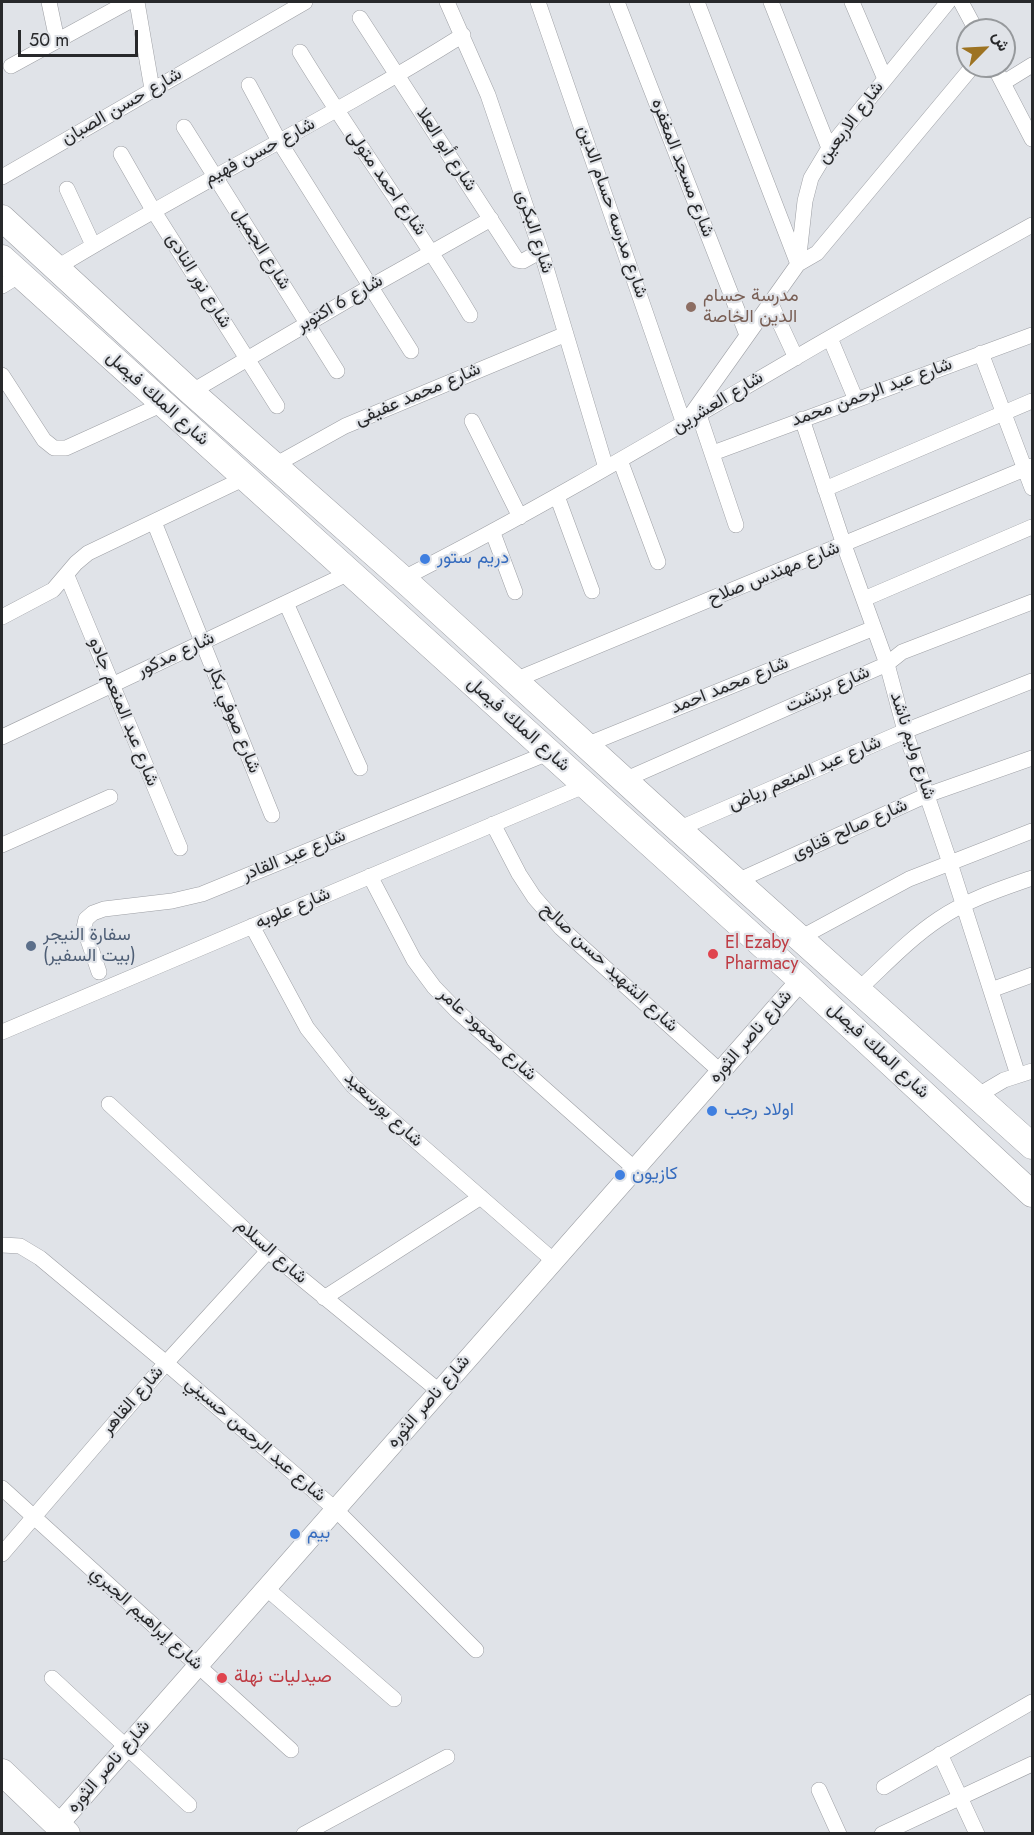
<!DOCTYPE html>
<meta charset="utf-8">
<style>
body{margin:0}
#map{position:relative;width:1034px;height:1835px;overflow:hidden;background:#e0e3e8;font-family:Jost,Vazirmatn,sans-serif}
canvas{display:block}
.frame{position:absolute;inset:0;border:3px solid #28292b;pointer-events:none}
.north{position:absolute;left:956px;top:18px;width:60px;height:60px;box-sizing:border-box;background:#e0e3e8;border:2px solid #96999c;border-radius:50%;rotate:66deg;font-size:16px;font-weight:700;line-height:24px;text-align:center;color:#28292b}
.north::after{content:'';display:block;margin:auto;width:21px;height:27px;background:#9d7322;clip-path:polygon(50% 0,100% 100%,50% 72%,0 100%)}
.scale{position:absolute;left:18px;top:30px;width:120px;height:27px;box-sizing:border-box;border:3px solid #28292b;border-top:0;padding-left:8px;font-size:18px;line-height:21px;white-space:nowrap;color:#28292b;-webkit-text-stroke:4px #e0e3e8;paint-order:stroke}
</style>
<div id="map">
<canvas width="1034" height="1835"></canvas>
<div class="frame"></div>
<div class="north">ش</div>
<div class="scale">50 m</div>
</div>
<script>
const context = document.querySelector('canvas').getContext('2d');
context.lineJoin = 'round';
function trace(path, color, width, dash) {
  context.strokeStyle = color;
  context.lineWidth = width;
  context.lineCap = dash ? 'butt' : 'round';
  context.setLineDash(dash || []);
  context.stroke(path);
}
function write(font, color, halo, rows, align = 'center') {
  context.font = font + ' Jost,Vazirmatn,sans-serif';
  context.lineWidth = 4.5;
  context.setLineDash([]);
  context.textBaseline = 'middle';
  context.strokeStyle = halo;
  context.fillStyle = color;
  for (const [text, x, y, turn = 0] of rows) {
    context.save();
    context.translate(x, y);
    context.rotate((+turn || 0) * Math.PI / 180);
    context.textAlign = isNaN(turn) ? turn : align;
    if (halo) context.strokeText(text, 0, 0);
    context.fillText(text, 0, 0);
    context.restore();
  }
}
const minor = new Path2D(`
 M49 2 57 40
 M137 2 152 89
 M447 2 488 95 541 251 606 468
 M538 2 684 424
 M617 2 747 335
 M697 2 798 264 817 253 973 66
 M771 2 829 148
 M852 2 885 79
 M961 2 976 30
 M360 18 517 260 523 261 541 251
 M300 52C354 141 417 225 470 315
 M11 66 128 2
 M994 66 1032 139
 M1003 83 1032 65
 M249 85 279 141 411 351
 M184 127 337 371
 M121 154 153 210 277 406
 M2 177 305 2
 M67 189 93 245
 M56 268C190 186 331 118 463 35
 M2 286 20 275
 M770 302 796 358
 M830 338 856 400
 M981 353 1032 488
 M2 375 44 440 54 448H66L163 404
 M191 392 370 287 491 219
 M699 415 736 525
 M688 419 798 264 805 201 811 178 829 148 948 2
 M802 419 844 545 887 664 905 731 950 863 1018 1075
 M472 421 520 517
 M713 453 1032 335
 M620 460 658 562
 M275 465 345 426 566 334
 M825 489 1032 401
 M557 496 592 591
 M154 522 272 815
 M493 533 515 592
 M67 576 180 848
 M402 579C536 511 665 434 795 358 873 312 953 269 1032 225
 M864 599 1032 527
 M286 603 360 768
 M2 617 53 590 76 563 88 553 245 478
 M515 680 1032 466
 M2 737 349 573
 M586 745 874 628
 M624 780 887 664 902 652 1032 602
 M493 824 519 874 534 897 561 928 721 1072
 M678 829 905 731 1032 681
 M2 845 110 797
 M370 876 414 960 434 987 458 1012 635 1169
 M737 881 927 795 1032 758
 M252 926 307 1028 353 1086 554 1261
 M800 938 909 879 1032 831
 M99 972 84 928 86 919 93 913 104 909 172 901 202 894 548 753
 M858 990C884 966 909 939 939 919 967 900 1000 889 1032 878
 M991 990 1032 975
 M2 1032 584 786
 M977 1096 1004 1080 1032 1071
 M109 1104 268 1251 439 1391
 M2 1245 20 1246 40 1258 166 1363 335 1509 476 1650
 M324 1298 481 1197
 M2 1488 291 1750
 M2 1554 166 1363 268 1251
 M266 1588 394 1699
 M52 1678 189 1805
 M940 1754 977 1834
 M884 1787 1032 1702
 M819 1790 839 1834
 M304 1834 447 1757
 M882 1834 1032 1764`);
const tertiary = new Path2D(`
 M58 1825 801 980`);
const primary = new Path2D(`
 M2 218 191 392 412 587 678 829 1032 1146
 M2 258 801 980 1032 1194
 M2 1772 67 1834`);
const markers = [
 [691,307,6,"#8d6e63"],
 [425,559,6,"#3f7fe0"],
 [31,946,6,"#5c6f8a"],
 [713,954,6,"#e0444e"],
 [712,1111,6,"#3f7fe0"],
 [620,1175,6,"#3f7fe0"],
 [295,1534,6,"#3f7fe0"],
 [222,1678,6,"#e0444e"]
];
const streetNames = [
 ["شارع حسن الصبان",122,107,-30],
 ["شارع الاربعين",851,123,-53],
 ["شارع أبو العلا",446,150,57],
 ["شارع حسن فهيم",260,152,-28],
 ["شارع مسجد المغفره",682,168,69],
 ["شارع احمد متولى",386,183,55],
 ["شارع مدرسه حسام الدين",612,212,71],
 ["شارع البكرى",534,232,72],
 ["شارع الجميل",261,249,58],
 ["شارع نور النادى",198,281,58],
 ["شارع 6 اكتوبر",340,304,-30],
 ["شارع عبد الرحمن محمد",872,393,-20],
 ["شارع محمد عفيفى",418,395,-23],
 ["شارع الملك فيصل",157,399,42],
 ["شارع العشرين",718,403,-31],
 ["شارع مهندس صلاح",774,574,-22],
 ["شارع مدكور",176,655,-25],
 ["شارع محمد احمد",730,686,-22],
 ["شارع برنشت",828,690,-24],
 ["شارع عبد المنعم جادو",123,712,68],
 ["شارع صوفي بكار",233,719,68],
 ["شارع الملك فيصل",518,725,42],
 ["شارع وليم ناشد",912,746,72],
 ["شارع عبد المنعم رياض",805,774,-23],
 ["شارع صالح قناوى",850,830,-24],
 ["شارع عبد القادر",294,856,-22],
 ["شارع علوبه",293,909,-23],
 ["شارع الشهيد حسن صالح",609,968,43],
 ["شارع محمود عامر",487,1035,43],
 ["شارع ناصر الثوره",751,1037,-49],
 ["شارع الملك فيصل",878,1051,43],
 ["شارع بورسعيد",383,1110,43],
 ["شارع السلام",271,1252,41],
 ["شارع القاهر",133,1401,-49],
 ["شارع ناصر الثوره",429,1402,-49],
 ["شارع عبد الرحمن حسيني",255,1440,41],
 ["شارع إبراهيم الجبري",146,1619,42],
 ["شارع ناصر الثوره",109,1767,-49]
];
const educationNames = [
 ["مدرسة حسام",703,297],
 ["الدين الخاصة",703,318]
];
const shopNames = [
 ["دريم ستور",437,559],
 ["اولاد رجب",724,1111],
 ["كازيون",632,1175],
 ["بيم",307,1534]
];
const serviceNames = [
 ["سفارة النيجر",43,936],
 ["(بيت السفير)",43,957]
];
const healthNames = [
 ["El Ezaby",725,944],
 ["Pharmacy",725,965],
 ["صيدليات نهلة",234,1678]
];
trace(minor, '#9d9fa4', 16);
trace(tertiary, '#9d9fa4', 21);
trace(primary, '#9d9fa4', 27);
trace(minor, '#fff', 15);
trace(tertiary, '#fff', 20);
trace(primary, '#fff', 26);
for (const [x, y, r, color] of markers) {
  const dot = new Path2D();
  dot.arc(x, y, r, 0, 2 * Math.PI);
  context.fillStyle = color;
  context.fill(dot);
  trace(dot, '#e0e3e8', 2);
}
write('18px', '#28292b', '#e0e3e8', streetNames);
write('18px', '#785e54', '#e0e3e8', educationNames, 'left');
write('18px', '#366cbe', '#e0e3e8', shopNames, 'left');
write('18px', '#4e5e75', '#e0e3e8', serviceNames, 'left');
write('18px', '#be3a42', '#e0e3e8', healthNames, 'left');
</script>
